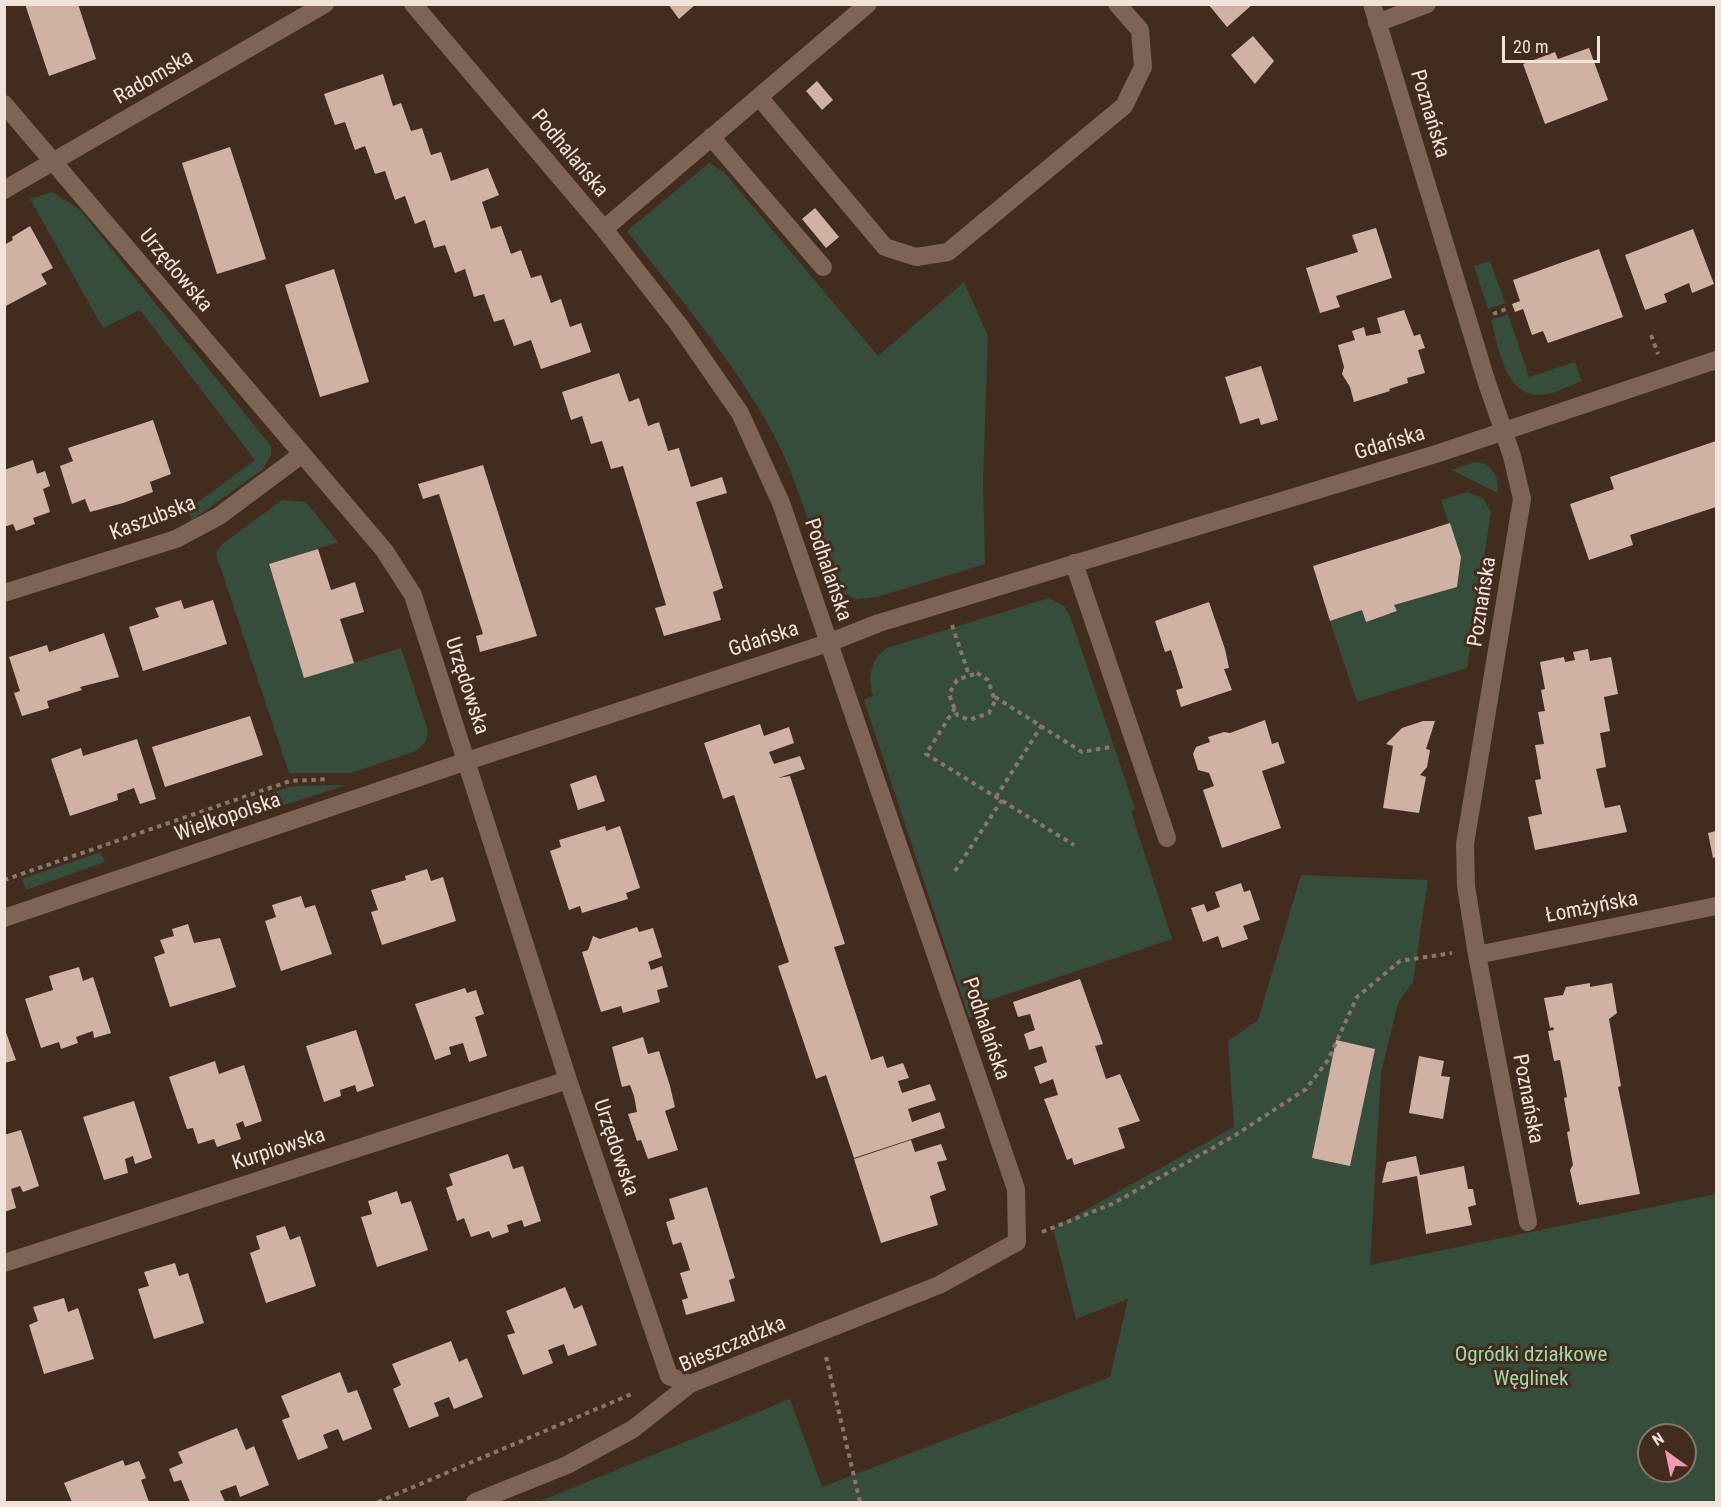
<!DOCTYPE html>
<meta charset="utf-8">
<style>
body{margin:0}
#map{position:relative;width:1721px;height:1507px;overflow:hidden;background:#422c20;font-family:"Roboto Condensed",sans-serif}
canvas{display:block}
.frame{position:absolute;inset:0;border:6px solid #f1e2da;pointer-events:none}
.north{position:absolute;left:1637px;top:1423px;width:60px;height:60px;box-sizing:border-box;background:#422c20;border:2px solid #88756a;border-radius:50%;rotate:327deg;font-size:16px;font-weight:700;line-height:24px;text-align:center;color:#f1e2da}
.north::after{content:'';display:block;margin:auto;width:21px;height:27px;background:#f19ab3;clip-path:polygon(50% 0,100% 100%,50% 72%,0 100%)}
.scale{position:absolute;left:1502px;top:36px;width:98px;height:27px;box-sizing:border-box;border:3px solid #f1e2da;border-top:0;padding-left:8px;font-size:18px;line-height:21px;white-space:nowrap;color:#f1e2da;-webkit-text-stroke:4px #422c20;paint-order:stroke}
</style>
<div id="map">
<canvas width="1721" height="1507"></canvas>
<div class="frame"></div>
<div class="north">N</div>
<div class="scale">20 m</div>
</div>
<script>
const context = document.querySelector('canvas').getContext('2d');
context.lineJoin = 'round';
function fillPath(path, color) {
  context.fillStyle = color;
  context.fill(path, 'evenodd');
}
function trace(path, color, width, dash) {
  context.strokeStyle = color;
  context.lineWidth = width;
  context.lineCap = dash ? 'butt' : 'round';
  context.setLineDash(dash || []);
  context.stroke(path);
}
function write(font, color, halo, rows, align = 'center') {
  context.font = font + ' "Roboto Condensed",sans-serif';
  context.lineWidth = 6;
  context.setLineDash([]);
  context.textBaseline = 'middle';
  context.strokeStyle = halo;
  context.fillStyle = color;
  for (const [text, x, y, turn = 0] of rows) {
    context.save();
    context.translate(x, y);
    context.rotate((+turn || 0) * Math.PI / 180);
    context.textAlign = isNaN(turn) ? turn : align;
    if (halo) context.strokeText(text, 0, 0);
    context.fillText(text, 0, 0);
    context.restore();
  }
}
const green = new Path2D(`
 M709 163 724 172 878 356 964 282 988 336 983 480 985 564 877 597 856 599 830 587C813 537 799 484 775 437 735 362 679 298 627 231Z
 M52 192 79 209 271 446V455L263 469 192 520 185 507 197 503 255 460 140 310 103 328 30 199Z
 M1490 261 1505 303 1488 309 1474 266Z
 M1508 314 1529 377 1575 362 1582 381C1569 386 1554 394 1542 395 1504 397 1499 346 1491 320Z
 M1475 462C1493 463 1499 477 1498 493L1452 470Z
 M1467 492 1483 498 1491 512 1467 668 1357 702 1330 621 1362 610 1366 621 1397 612 1394 605 1457 587 1461 557 1441 500Z
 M282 500 306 502 338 542 269 565 304 678 401 648 428 731 426 741 416 751 351 773H289L216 554 221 545Z
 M1049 598 1064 606 1070 616 1135 809 1131 811 1172 939 978 1004 981 1013 969 1018 864 700 873 696C868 678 870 659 887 648Z
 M346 785 251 816 247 801 293 786Z
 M101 852 105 862 26 890 22 879Z
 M1301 875 1428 880 1413 982 1398 1003 1381 1073 1370 1265 1716 1194V1502H538L790 1399 822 1487 1110 1377 1128 1299 1076 1319 1053 1228 1234 1127 1228 1041 1258 1020ZM1649 1435H1685V1471H1649Z`);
const building = new Path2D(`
 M25 4H78L96 59 49 76Z
 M668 4H696L679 19Z
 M1208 4H1253L1227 27Z
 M1253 36 1274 61 1255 84 1231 55Z
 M1589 48 1608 100 1545 124 1523 64 1555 52 1558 59Z
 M383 74 393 106 401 103 411 131 422 128 431 155 441 152 451 181 488 168 499 195 482 202 491 229 501 226 511 254 521 250 531 278 541 275 551 303 561 299 570 327 581 323 591 352 541 369 531 340 514 346 504 319 494 322 484 294 474 297 465 269 455 273 445 245 434 248 425 220 415 224 405 196 395 200 385 171 375 174 365 146 355 150 345 122 335 125 324 94Z
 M817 81 833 100 822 110 806 91Z
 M230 147 266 259 217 274 182 163Z
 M815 208 839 237 826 248 802 219Z
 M30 226 53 268 41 274 47 284 4 307V245L13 240 12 237Z
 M1376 228 1392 278 1336 296 1340 307 1320 313 1306 268 1358 252 1352 235Z
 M1693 229 1714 284 1692 293 1689 283 1664 294 1667 302 1645 310 1625 255Z
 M1599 249 1623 317 1548 343 1543 331 1532 335 1523 309 1515 312 1512 304 1520 301 1513 280Z
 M334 269 369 382 320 397 285 285Z
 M1404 310 1414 336 1420 334 1425 348 1418 350 1425 373 1407 378 1408 383 1389 389 1390 391 1354 402 1350 387 1342 374 1344 367 1338 345 1355 340 1352 331 1364 327 1366 336 1381 333 1377 318Z
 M1261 366 1278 420 1261 425 1259 418 1240 424 1225 377Z
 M619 373 629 402 639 398 648 426 659 422 668 451 679 448 691 487 722 477 727 493 696 502 723 588 713 592 721 620 664 636 655 608 666 605 623 466 611 469 602 441 591 444 582 416 571 420 562 392Z
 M153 420 171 474 150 482 153 492 123 503 90 512 85 499 72 504 60 466 73 461 68 448Z
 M1716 441V507L1630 535 1633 545 1589 560 1570 504 1614 489 1610 477Z
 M33 460 37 474 45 471 50 486 43 489 50 512 33 518 35 524 16 531 13 524 4 527V470Z
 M483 465 537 636 480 652 476 636 483 634 439 494 423 499 418 484Z
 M1450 523 1461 557 1457 587 1394 605 1397 611 1366 622 1362 610 1330 621 1313 566Z
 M318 549 331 590 355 582 364 612 340 619 354 663 304 678 269 564Z
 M181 600 184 609 213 600 227 644 143 671 129 627 159 617 155 608Z
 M1209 602 1225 649 1229 668 1224 669 1232 690 1181 707 1176 690 1183 688 1171 650 1165 652 1155 621Z
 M104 633 119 677 80 687 82 690 47 701 49 708 22 716 14 693 20 691 9 657 47 645 49 652Z
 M1588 649 1590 661 1611 657 1618 694 1604 697 1610 731 1600 733 1606 767 1596 769 1605 808 1620 805 1627 832 1535 850 1528 817 1542 814 1535 780 1541 779 1535 745 1544 744 1538 712 1545 711 1541 690 1545 689 1540 662 1564 657 1565 662 1575 660 1573 652Z
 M250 716 263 755 165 787 152 747Z
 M1265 720 1272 744 1278 742 1285 763 1262 771 1281 828 1222 848 1203 790 1214 786 1209 773 1198 770 1193 754 1196 747 1210 742 1208 737 1224 732 1230 733Z
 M1423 721H1435L1426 749 1430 750 1427 767 1420 775 1426 777 1419 813 1383 808 1393 746 1386 744 1402 728Z
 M760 724 764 736 789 727 794 743 769 752 774 764 800 756 805 769 778 778 790 776 845 944 834 947 871 1060 883 1056 887 1068 903 1063 909 1078 898 1081 902 1093 930 1084 936 1100 908 1109 912 1122 940 1112 945 1128 854 1158 826 1075 816 1079 778 966 789 962 734 795 723 799 704 743Z
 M137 739 156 799 140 804 134 788 117 794 118 800 70 816 51 759 81 748 83 756Z
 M596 775 605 801 578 810 570 784Z
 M605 826 606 831 620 826 640 888 626 893 628 899 582 913 580 906 569 910 550 851 561 847 559 840Z
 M1716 831V857L1713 858 1708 833Z
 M427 869 431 881 443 877 456 921 382 945 371 912 378 910 371 890 406 880 405 876Z
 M1241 883 1244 892 1250 890 1260 920 1243 926 1248 939 1222 948 1218 936 1203 942 1191 908 1204 904 1207 912 1220 907 1215 892Z
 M301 896 305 908 315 905 332 954 281 971 265 921 276 917 272 905Z
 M188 924 194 943 220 938 236 987 170 1007 154 957 165 953 160 940 174 936 172 929Z
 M637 927 639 932 653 928 662 957 648 962 649 964 651 970 662 966 668 987 657 990 660 1002 623 1013 621 1006 601 1012 582 952 588 950 593 936 600 939Z
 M79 967 83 981 93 977 111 1033 94 1038 93 1031 76 1037 78 1043 61 1049 59 1042 41 1048 25 999 53 990 49 976Z
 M1080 979 1103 1044 1095 1046 1106 1079 1120 1074 1140 1121 1118 1128 1125 1148 1074 1165 1072 1158 1067 1160 1044 1099 1058 1095 1053 1079 1040 1084 1034 1067 1047 1062 1042 1046 1029 1050 1024 1034 1035 1030 1030 1014 1018 1017 1013 1002Z
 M1590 983V987L1612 983 1617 1013 1609 1019 1621 1086 1618 1087 1640 1194 1579 1205V1202L1577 1203 1570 1170 1573 1165 1567 1132 1570 1131 1564 1098 1567 1097 1560 1060 1554 1061 1548 1031 1554 1030 1553 1027 1550 1028 1544 998 1563 995 1566 987Z
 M465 988 467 993 476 990 484 1014 475 1017 487 1056 469 1062 463 1043 449 1047 451 1054 435 1060 415 1004Z
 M4 1027 16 1060 4 1063Z
 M356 1030 374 1086 357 1092 355 1085 340 1090 341 1096 324 1102 306 1046Z
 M643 1037 648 1054 659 1051 670 1086 675 1107 665 1111 678 1150 648 1159 641 1140 637 1141 628 1114 637 1112 634 1096 630 1085 622 1087 612 1047Z
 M1336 1040 1375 1049 1350 1166 1312 1158Z
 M1419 1056 1444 1061 1441 1076 1450 1077 1443 1119 1409 1113Z
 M215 1061 219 1074 244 1065 262 1121 245 1127 243 1121 236 1124 241 1139 217 1147 214 1139 198 1144 193 1128 187 1129 169 1077Z
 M134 1101 152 1158 135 1164 133 1156 125 1159 128 1173 104 1180 83 1117Z
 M21 1130 39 1186 23 1192 20 1186 11 1189 16 1208 4 1212V1135Z
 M911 1140 915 1152 941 1144 947 1160 937 1162 946 1190 930 1196 938 1225 881 1243 854 1159Z
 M508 1154 513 1169 523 1166 541 1221 524 1227 522 1220 507 1225 509 1232 492 1238 489 1231 471 1237 464 1218 457 1221 446 1188 453 1185 449 1174Z
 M1416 1156 1420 1175 1464 1166 1468 1189H1473L1476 1205 1468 1207 1472 1225 1426 1234 1417 1176 1382 1183 1387 1162Z
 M707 1187 735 1278 729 1280 735 1301 686 1315 682 1300 688 1298 680 1273 690 1270 681 1242 673 1245 666 1222 675 1219 669 1199Z
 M397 1191 401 1204 411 1201 428 1250 377 1267 361 1217 372 1214 368 1201Z
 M285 1226 290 1240 300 1236 316 1286 266 1303 250 1253 260 1249 256 1236Z
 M175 1263 179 1276 188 1273 204 1323 154 1339 138 1289 149 1286 144 1272Z
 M565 1287 574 1309 582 1305 597 1345 568 1356 564 1344 548 1350 553 1363 523 1375 507 1335 515 1333 506 1311Z
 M64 1298 68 1312 78 1308 94 1359 44 1374 29 1325 38 1321 33 1307Z
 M451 1341 459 1362 467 1358 483 1397 454 1409 449 1397 434 1403 439 1416 409 1428 393 1389 401 1385 392 1364Z
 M340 1372 348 1393 357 1390 372 1429 343 1441 338 1429 330 1432 323 1435 328 1448 298 1460 282 1420 290 1417 281 1396Z
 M237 1428 246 1450 254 1446 269 1485 240 1497 236 1485 220 1491 225 1502H190L181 1480 174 1482 169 1469 183 1463 178 1452Z
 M123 1460 125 1466 139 1461 146 1478 141 1480 149 1502H72L64 1483Z`);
const path = new Path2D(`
 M1493 314 1506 309
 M1651 335 1658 354
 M952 625 969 675
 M977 673 988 680 995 701 989 713 969 720 957 715 949 694 957 680Z
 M995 697 1082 752 1111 747
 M955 708 926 754 1074 845
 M996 797 1042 725
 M955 871 1002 800
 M4 880 290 781 329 779
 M1042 1232 1112 1204 1234 1136 1306 1089 1328 1060 1357 997 1400 961 1452 953
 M826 1357 860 1502
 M378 1502 634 1393`);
const minor = new Path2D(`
 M413 4 604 229 679 325 740 413 781 503 1016 1189 1017 1242 939 1285 690 1384 633 1429 567 1465 475 1502
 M1372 4 1486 380 1512 456 1522 499 1465 844 1466 886 1477 955 1528 1222
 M1377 23 1427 4
 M759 97 885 247 916 257 948 252 1124 106 1143 67 1140 30 1117 4
 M4 104 384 550 413 595 568 1080 669 1376 690 1384
 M711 137 823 267
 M4 190 325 4
 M604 229 868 4
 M1074 563 1167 838
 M4 593 176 539 219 516 301 455
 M4 918 467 761 828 643 879 623 1436 454 1716 360
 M1477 955 1716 906
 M4 1263 568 1080`);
const streetNames = [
 ["Radomska",154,78,-30],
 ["Poznańska",1429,114,73],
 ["Podhalańska",569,154,50],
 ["Urzędowska",175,271,50],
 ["Gdańska",1390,444,-17],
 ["Kaszubska",153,519,-21],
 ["Podhalańska",827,570,71],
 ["Poznańska",1483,602,-81],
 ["Gdańska",764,640,-18],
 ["Urzędowska",466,686,72],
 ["Wielkopolska",228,818,-19],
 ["Łomżyńska",1592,908,-11],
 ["Podhalańska",985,1029,71],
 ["Poznańska",1527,1099,79],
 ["Urzędowska",615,1148,71],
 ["Kurpiowska",279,1150,-18],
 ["Bieszczadzka",733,1345,-23]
];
const parkNames = [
 ["Ogródki działkowe",1531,1356],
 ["Węglinek",1531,1380]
];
fillPath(green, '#364d3c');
fillPath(building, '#d0b2a5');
trace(path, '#89766b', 4, [4.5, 4.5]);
trace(minor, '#7d6456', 18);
write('21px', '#f1e2da', '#422c20', streetNames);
write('21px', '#a0d7ae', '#422c20', parkNames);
</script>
